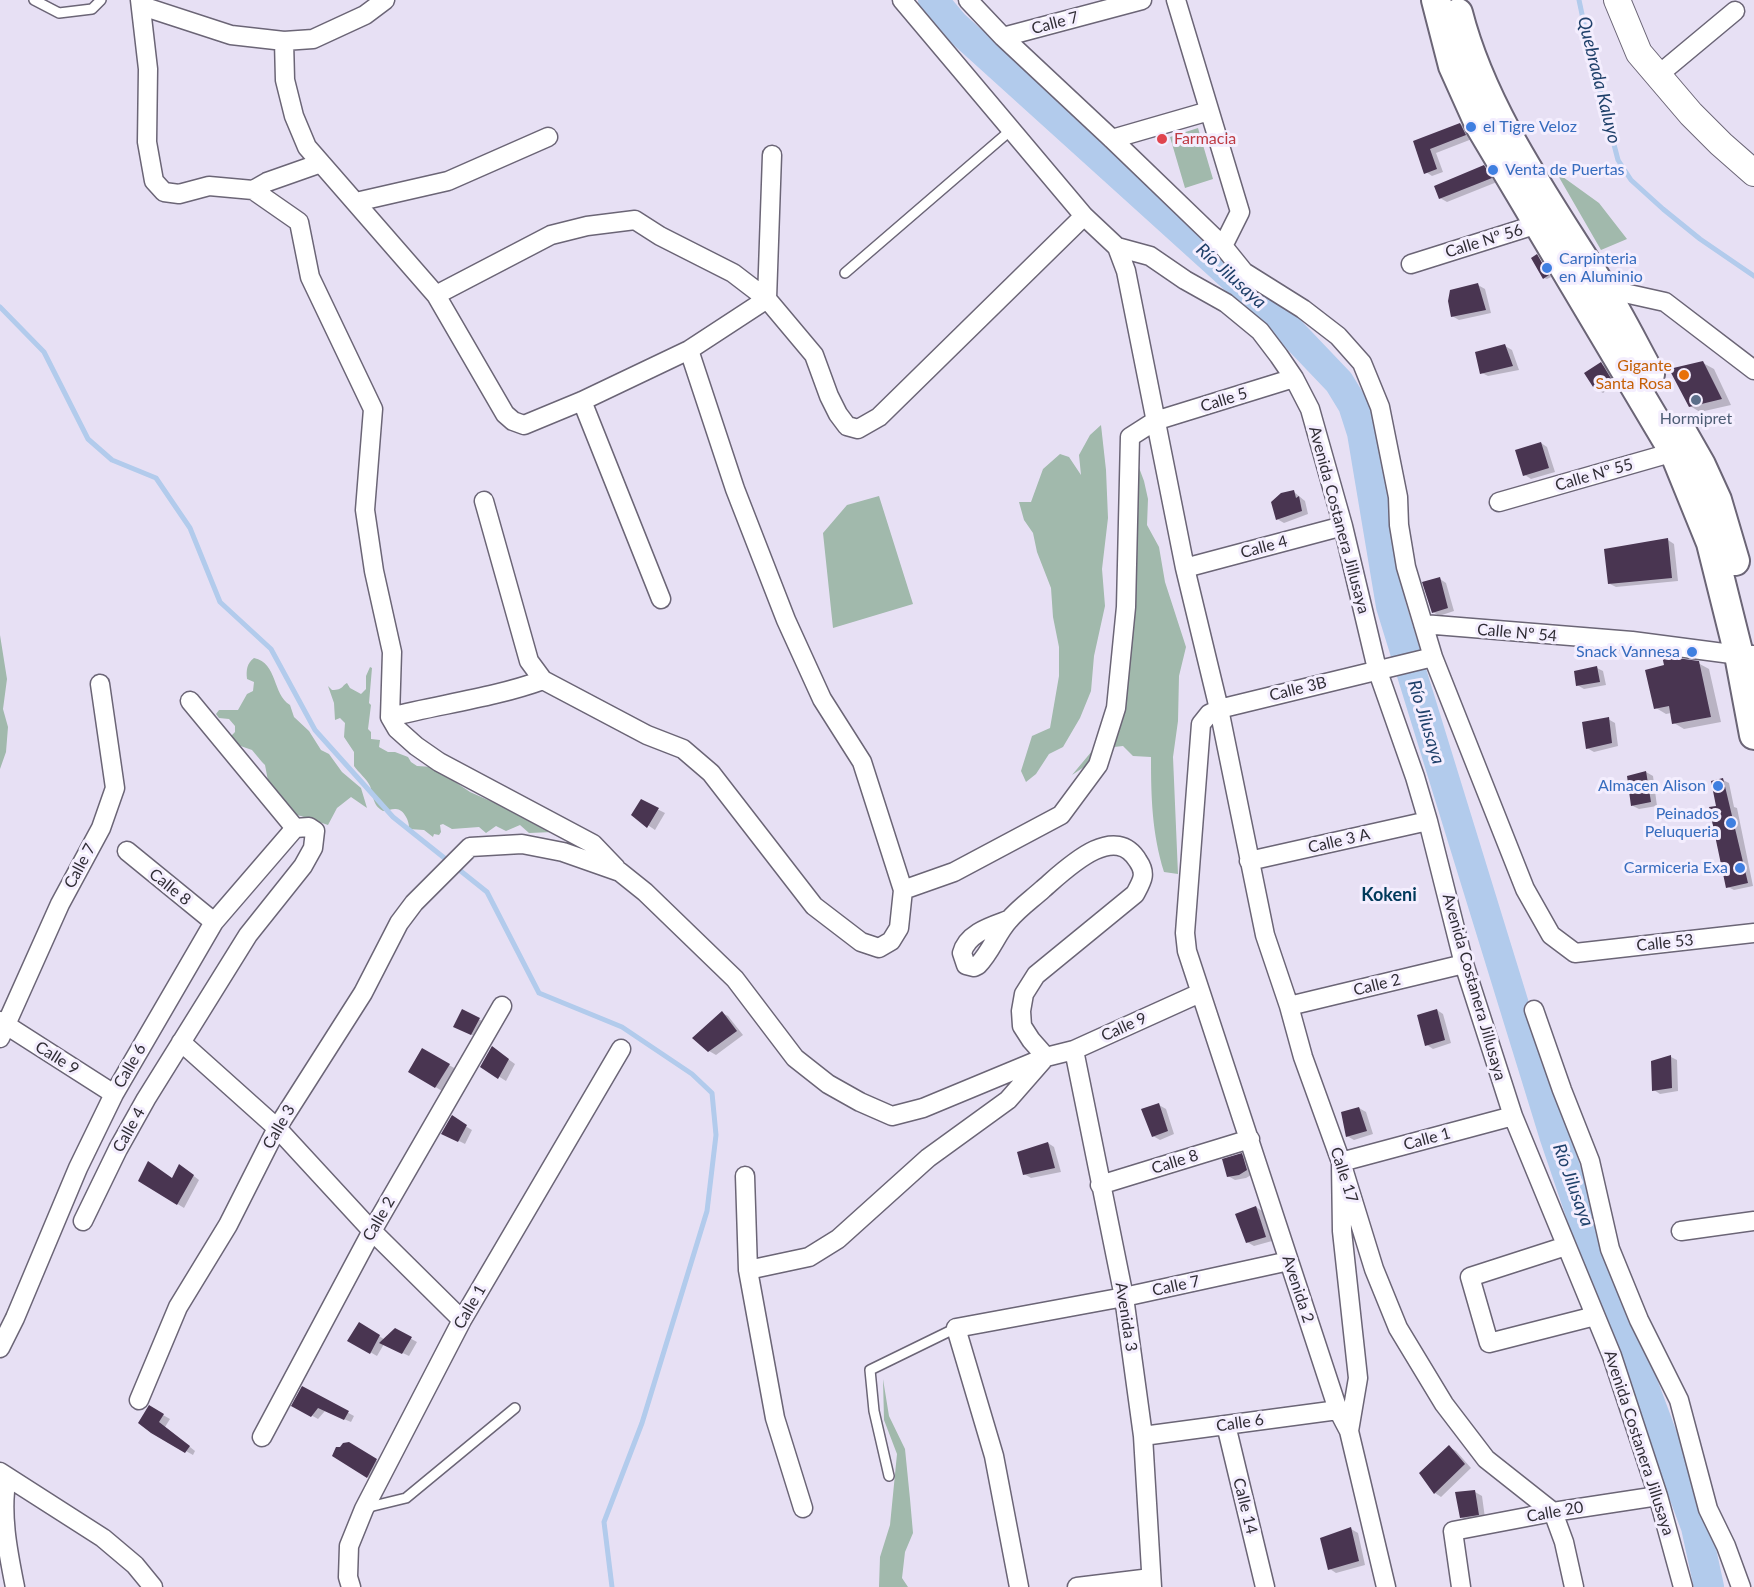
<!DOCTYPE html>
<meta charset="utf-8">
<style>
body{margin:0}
canvas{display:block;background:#e7e0f4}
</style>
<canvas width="1754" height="1587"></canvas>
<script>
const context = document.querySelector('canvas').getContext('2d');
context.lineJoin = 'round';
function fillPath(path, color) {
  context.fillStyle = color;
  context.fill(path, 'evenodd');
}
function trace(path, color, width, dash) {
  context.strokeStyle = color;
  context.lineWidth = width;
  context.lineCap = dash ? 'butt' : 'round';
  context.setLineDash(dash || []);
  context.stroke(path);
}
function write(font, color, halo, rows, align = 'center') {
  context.font = font + ' Lato,sans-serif';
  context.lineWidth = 6;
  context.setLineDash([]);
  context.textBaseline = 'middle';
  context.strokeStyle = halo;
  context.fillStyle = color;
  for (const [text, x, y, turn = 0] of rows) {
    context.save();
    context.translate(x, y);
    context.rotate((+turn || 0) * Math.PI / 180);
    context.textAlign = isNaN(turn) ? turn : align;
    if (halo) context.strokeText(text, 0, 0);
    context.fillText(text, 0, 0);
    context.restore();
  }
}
const green = new Path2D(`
 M1198 128 1213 179 1185 188 1170 137Z
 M1556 172 1599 203 1627 239 1601 250Z
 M1101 425 1106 470 1108 518 1102 569 1105 606 1094 656 1091 691 1080 718 1063 747 1049 754 1036 774 1026 782 1021 771 1032 736 1050 728 1059 676V647L1053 617 1051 588 1037 552 1033 533 1024 520 1019 502H1031L1043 469 1060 454 1069 457 1081 475 1079 455 1090 435Z
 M1132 449 1144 481 1148 499 1147 525 1159 547 1165 582 1186 647 1179 676 1178 721 1173 757 1178 874 1164 872C1152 833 1151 798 1151 757L1133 756 1123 746 1114 747 1072 775 1102 739 1103 719 1120 646Z
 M879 496 913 604 833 628 823 533 847 505Z
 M0 635 7 679 3 709 8 727 6 752 0 769Z
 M254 658C278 663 272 694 290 705L294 717 309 731 321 750 329 754 342 772 361 788 367 808 351 797 337 808 328 825 301 816 291 814 269 786 265 765 262 762 252 750 232 743 230 737 235 732V726L229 719 219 718 216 714 219 710H238L247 694 253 691 254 682 247 679C246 670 247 663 254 658Z
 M370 667 372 668 369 703 371 705 368 729 371 732V739L380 740 379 747 388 752H395L408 757 411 762 417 766 433 767 470 792 513 811 553 832 529 833 520 825 506 831 496 826 486 833 479 827 452 829 443 824 440 825 441 832 439 835 434 834 433 837 424 830 409 829C410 821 403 808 395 809 391 809 387 811 383 811 372 805 374 796 370 786 367 779 358 772 354 766V752L344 737 345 723 340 718 335 720 334 703 328 686 332 690C344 690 342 685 347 683L350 688 361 694 366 689V676Z
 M883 1379 889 1416 905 1449 910 1499 913 1533 905 1552 902 1578 908 1587H879L880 1557 890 1525 897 1454 884 1420Z`);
const shadow = new Path2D(`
 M1460 124 1467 128 1472 139 1436 153 1443 172 1432 176 1426 172 1414 142Z
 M1484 167 1491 171 1497 182 1447 202 1440 198Z
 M1537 256 1551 277 1547 279 1544 278Z
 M1478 285 1485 289 1491 313 1459 320 1452 316Z
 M1505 346 1512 350 1519 370 1488 376 1482 373Z
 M1703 363 1714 369 1731 405 1700 412 1690 406Z
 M1601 364 1608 368 1617 383 1603 393 1596 389Z
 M1541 443 1547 447 1555 472 1531 479 1525 475Z
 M1294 492 1305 501 1308 514 1284 523 1277 519Z
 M1668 540 1674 544 1678 581 1616 587 1610 584Z
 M1440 579 1446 583 1454 611 1439 616 1433 612Z
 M1698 663 1709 669 1721 722 1684 729 1674 723 1671 713 1666 714 1656 708Z
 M1597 668 1603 671 1606 685 1584 689 1577 685Z
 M1608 719 1615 723 1618 746 1594 752 1587 748Z
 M1646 772 1653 776 1657 806 1639 809 1633 806 1628 777Z
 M1723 780 1729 783 1734 807 1737 808 1753 886 1734 890 1728 887 1718 807Z
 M641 801 665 813 655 830 633 815Z
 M1437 1010 1443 1014 1451 1043 1433 1049 1427 1045Z
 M463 1011 486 1023 478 1038 462 1030Z
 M722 1013 728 1016 743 1035 716 1055 709 1051Z
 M422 1050 456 1069 442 1091 410 1071Z
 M498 1052 515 1064 506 1081 482 1066Z
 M1671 1057 1677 1060 1678 1091 1660 1094 1654 1090Z
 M1159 1105 1166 1109 1174 1134 1160 1140 1153 1136Z
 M1359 1108 1366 1112 1373 1134 1354 1140 1347 1136Z
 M452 1118 472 1130 465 1144 443 1133Z
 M1048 1143 1054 1147 1061 1172 1031 1178 1024 1174Z
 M1242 1155 1248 1159 1253 1174 1246 1178 1235 1180 1228 1176Z
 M186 1170 199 1180 184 1208 140 1181 173 1179Z
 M1256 1207 1262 1211 1272 1241 1254 1246 1247 1242Z
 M366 1327 385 1340 395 1330 417 1342 409 1356 384 1344 377 1356 349 1340Z
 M303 1388 354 1416 351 1422 325 1411 318 1419 293 1405Z
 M149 1407 170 1419 165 1427 195 1451 193 1455 152 1432Z
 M349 1444 382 1464 374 1481 333 1456Z
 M1449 1447 1456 1451 1471 1468 1441 1497 1435 1493Z
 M1475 1492 1482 1496 1485 1518 1468 1521 1461 1517Z
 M1351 1529 1358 1533 1365 1565 1336 1573 1330 1569Z`);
const stream = new Path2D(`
 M1579 0 1590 52 1618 160 1631 180 1663 209 1700 239 1754 276
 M0 307 44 352 88 439 112 460 156 478 190 528 220 602 271 649 315 730 393 817 487 892 539 993 622 1027 692 1074 712 1093 716 1135 707 1211 642 1423 604 1522 612 1587`);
const river = new Path2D(`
 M933 0 954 25 1278 318 1339 382 1353 405 1362 433 1391 606 1555 1138 1591 1244 1696 1527 1709 1587`);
const building = new Path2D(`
 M1460 123 1466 135 1430 149 1437 169 1424 174 1413 141Z
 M1484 165 1492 178 1439 199 1434 186Z
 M1537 254 1549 275 1543 279 1531 258Z
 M1478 283 1486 310 1451 317 1448 301 1450 290Z
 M1505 344 1513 366 1480 374 1475 352Z
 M1703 361 1722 399 1689 407 1669 369Z
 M1601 362 1612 380 1595 390 1584 373Z
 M1541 442 1549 468 1523 476 1515 450Z
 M1294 490 1296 498 1299 496 1302 511 1276 520 1271 502 1281 493Z
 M1668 538 1672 578 1608 584 1604 549Z
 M1440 577 1448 608 1432 613 1422 582Z
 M1662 656 1699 661 1711 717 1672 724 1669 706 1654 709 1645 670 1664 665Z
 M1597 666 1600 682 1576 686 1574 671Z
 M1609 717 1612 743 1586 749 1582 722Z
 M1646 771 1651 802 1631 806 1627 776Z
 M1723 778 1748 883 1726 888 1709 807 1716 806 1711 781Z
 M641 799 659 808 647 828 631 815Z
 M462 1009 480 1018 471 1035 453 1027Z
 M1437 1009 1445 1040 1425 1046 1417 1015Z
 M722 1011 737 1031 708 1052 692 1038Z
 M492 1046 509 1059 498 1079 480 1067Z
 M422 1048 450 1064 435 1088 408 1072Z
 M1671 1055 1672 1088 1652 1091 1651 1061Z
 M1159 1103 1168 1131 1152 1137 1141 1109Z
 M1359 1107 1367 1131 1346 1137 1341 1112Z
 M452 1115 467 1125 458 1142 441 1134Z
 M1048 1142 1055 1168 1023 1175 1017 1152Z
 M1242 1153 1247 1170 1239 1175 1227 1177 1222 1159Z
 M148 1161 172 1178 179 1164 194 1175 177 1205 138 1181Z
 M1256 1206 1266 1237 1246 1243 1235 1214Z
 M359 1322 380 1335 370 1354 347 1341Z
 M395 1328 412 1337 402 1354 379 1343Z
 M302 1386 349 1411 344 1420 318 1408 311 1417 291 1406Z
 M149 1405 164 1414 159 1422 190 1446 185 1453 151 1433 138 1423Z
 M349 1442 377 1459 367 1478 332 1456 336 1447H340L343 1443Z
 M1449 1445 1465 1464 1434 1494 1419 1473Z
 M1475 1490 1479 1515 1460 1518 1455 1492Z
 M1351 1527 1359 1561 1328 1570 1320 1538Z`);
const service = new Path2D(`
 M34 0 59 13 92 9 101 0
 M845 273 1011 130
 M889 1476 874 1411 870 1370 956 1328
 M365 1508 406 1498 515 1408`);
const minor = new Path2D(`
 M140 0 148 69 147 142 154 181 164 192 179 194 209 186 253 190 267 182 321 163
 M902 0 1084 216 1117 247 1126 271 1185 568 1219 709 1265 935 1289 1006 1303 1057 1341 1162 1374 1269 1398 1328 1444 1404 1486 1459 1553 1512 1564 1542 1574 1587
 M968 0 1003 37 1112 139 1223 246 1244 272 1303 309 1338 336 1362 363 1380 407 1398 497 1399 525 1406 567 1433 657
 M1176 0 1240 212 1223 246
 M142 6 231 35 284 41 313 39 365 15 385 0
 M1003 37 1142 0
 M284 41 285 80 294 116 307 147 436 295 505 414 513 421 524 425 582 401 689 350 767 299 772 155
 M1657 76 1735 11
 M1112 139 1209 111
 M253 190 299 222 310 277 373 409 365 510 374 571 392 652 390 717 397 729 416 746 439 762 593 844 616 868
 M356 202 448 181 548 137
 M1117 247 1150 256 1185 280 1226 303 1260 331 1279 356 1294 378 1310 409 1343 526 1377 669 1415 777 1428 821 1464 964 1513 1116 1612 1356 1658 1496 1683 1587
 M1411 264 1538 224 1545 220
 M1598 290 1602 288 1665 302 1754 370
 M436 295 551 235 587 226 635 220 660 236 733 273 767 299 814 355 829 396 838 414 847 426 858 429 879 417 1084 216
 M582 401 661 599
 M484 501 529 661 543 680 647 735 683 749 711 773 814 906 861 942 879 948 891 941 899 928 903 890 862 762 822 699 786 620 735 489 689 350
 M1499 502 1674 452 1682 448
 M1185 568 1343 526
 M1423 624 1632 641 1739 655H1754
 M190 701 295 828
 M390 717C441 704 493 698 543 680
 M127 851 214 922
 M1249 861 1428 821
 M903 890 954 872 1061 815 1098 765 1116 708 1126 607 1130 437 1155 421 1294 378
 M1008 920C992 926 967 933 962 953L966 965 974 967 978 965C991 952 997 933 1009 920 1019 908 1032 899 1043 889 1064 871 1114 820 1138 861 1147 874 1142 881 1135 894L1036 975 1024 994 1021 1011 1022 1026 1031 1040 1046 1057
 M1289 1006 1464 964
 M1534 1010 1562 1090 1590 1161 1610 1249 1639 1320 1679 1400 1708 1509 1726 1546 1741 1587
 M0 1021 114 1094
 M0 1038 60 904 101 828 115 788 100 684
 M181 1042 277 1128 372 1231 462 1320
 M1074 1050 1124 1297 1143 1436 1152 1587
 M745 1176 748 1270 775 1418 803 1508
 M1100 1185 1250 1139
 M1681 1231 1754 1221
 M1566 1246 1470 1277 1489 1343 1595 1316
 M748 1270 809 1257 838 1239 928 1158 1008 1100 1043 1060
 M0 1348 15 1318 78 1168 114 1094 214 922 295 828 309 827 315 831 313 848 303 866 248 935 146 1099 118 1149 83 1221
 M139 1400 178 1307 228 1225 277 1128 363 993 399 923 414 903 470 847 522 844 563 852 620 872 645 892 735 979 795 1058 828 1084 860 1102 892 1116 923 1108 1046 1057 1074 1050 1200 993
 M1226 1425 1265 1587
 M1349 1431 1358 1378 1342 1231 1341 1162 1513 1116
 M1143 1436 1338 1410
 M262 1437 372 1231 502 1006
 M0 1472 103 1538 135 1565 153 1587
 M7 1477C0 1513 8 1552 15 1587
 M351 1587 348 1577 349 1546 364 1509 462 1320 621 1049
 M1019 1587 994 1456 956 1328 1124 1297 1289 1261
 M1077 1587 1151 1578
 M1386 1587 1349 1431 1338 1410 1187 951 1185 933 1201 724 1209 714 1219 709 1433 657 1525 889 1551 935 1575 953 1754 933
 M1461 1587 1453 1531 1553 1512 1658 1496`);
const secondary = new Path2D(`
 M1617 0 1639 53 1691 114 1721 144 1754 173`);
const primary = new Path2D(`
 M1436 0 1453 66 1480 126 1674 452 1711 543 1739 655 1754 735
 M1458 13C1483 111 1548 201 1601 286 1619 314 1634 345 1650 374
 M1681 430 1701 465 1717 500 1735 561`);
const markers = [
 [1471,127,6,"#3f7fe0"],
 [1162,139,6,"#e0444e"],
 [1493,170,6,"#3f7fe0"],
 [1547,268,6,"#3f7fe0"],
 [1684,375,6,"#e8710a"],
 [1696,400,6,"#5c6f8a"],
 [1692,652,6,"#3f7fe0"],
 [1718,786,6,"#3f7fe0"],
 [1731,823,6,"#3f7fe0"],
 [1740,868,6,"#3f7fe0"]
];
const streetNames = [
 ["Calle 7",1055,23,-15],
 ["Calle Nº 56",1484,241,-17],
 ["Calle 5",1224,400,-17],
 ["Calle Nº 55",1594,475,-16],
 ["Avenida Costanera Jillusaya",1339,520,75],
 ["Calle 4",1264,547,-15],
 ["Calle Nº 54",1517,633,5],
 ["Calle 3B",1298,689,-14],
 ["Calle 3 A",1339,841,-13],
 ["Calle 7",80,866,-62],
 ["Calle 8",170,887,39],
 ["Calle 53",1665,943,-6],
 ["Calle 2",1377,985,-14],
 ["Avenida Costanera Jillusaya",1474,987,74],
 ["Calle 9",1124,1027,-24],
 ["Calle 9",57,1058,32],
 ["Calle 6",130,1066,-60],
 ["Calle 3",279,1127,-60],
 ["Calle 4",129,1130,-61],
 ["Calle 1",1427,1139,-15],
 ["Calle 8",1175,1162,-17],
 ["Calle 17",1344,1175,72],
 ["Calle 2",379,1219,-60],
 ["Calle 7",1176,1286,-12],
 ["Avenida 2",1298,1289,72],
 ["Calle 1",470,1307,-60],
 ["Avenida 3",1126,1317,81],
 ["Calle 6",1240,1423,-8],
 ["Avenida Costanera Jillusaya",1639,1443,72],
 ["Calle 14",1245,1506,76],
 ["Calle 20",1555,1512,-10]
];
const shopNames = [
 ["el Tigre Veloz",1483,127,"left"],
 ["Venta de Puertas",1505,170,"left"],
 ["Carpinteria",1559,259,"left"],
 ["en Aluminio",1559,277,"left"],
 ["Snack Vannesa",1680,652],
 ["Almacen Alison",1706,786],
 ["Peinados",1719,814],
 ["Peluqueria",1719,832],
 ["Carmiceria Exa",1728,868]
];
const healthNames = [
 ["Farmacia",1174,139]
];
const foodNames = [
 ["Gigante",1672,366],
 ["Santa Rosa",1672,384]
];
const serviceNames = [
 ["Hormipret",1696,419]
];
const waterNames = [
 ["Quebrada Kaluyo",1599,80,76],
 ["Río Jilusaya",1231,276,42],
 ["Río Jilusaya",1426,722,73],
 ["Río Jilusaya",1573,1185,70]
];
const neighbourhoodNames = [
 ["Kokeni",1389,895]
];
fillPath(green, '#a1b9ac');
fillPath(shadow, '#0003');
trace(stream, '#b2cbec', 5);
trace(river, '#b2cbec', 30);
fillPath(building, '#493551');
trace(service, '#6b6576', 12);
trace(minor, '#6b6576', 21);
trace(secondary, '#6b6576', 28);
trace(primary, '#6b6576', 32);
trace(service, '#fff', 9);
trace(minor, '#fff', 18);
trace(secondary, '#fff', 26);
trace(primary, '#fff', 28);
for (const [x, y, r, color] of markers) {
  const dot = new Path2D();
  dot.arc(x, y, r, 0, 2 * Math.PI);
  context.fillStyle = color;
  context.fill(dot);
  trace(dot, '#f4eefe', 2);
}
write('16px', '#302d35', '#f4eefe', streetNames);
write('16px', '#366cbe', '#f4eefe', shopNames, 'right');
write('16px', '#be3a42', '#f4eefe', healthNames, 'left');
write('16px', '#c56008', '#f4eefe', foodNames, 'right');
write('16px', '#4e5e75', '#f4eefe', serviceNames);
write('italic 18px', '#1f406a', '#f4eefe', waterNames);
write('bold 18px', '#003a5b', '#f4eefe', neighbourhoodNames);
</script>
